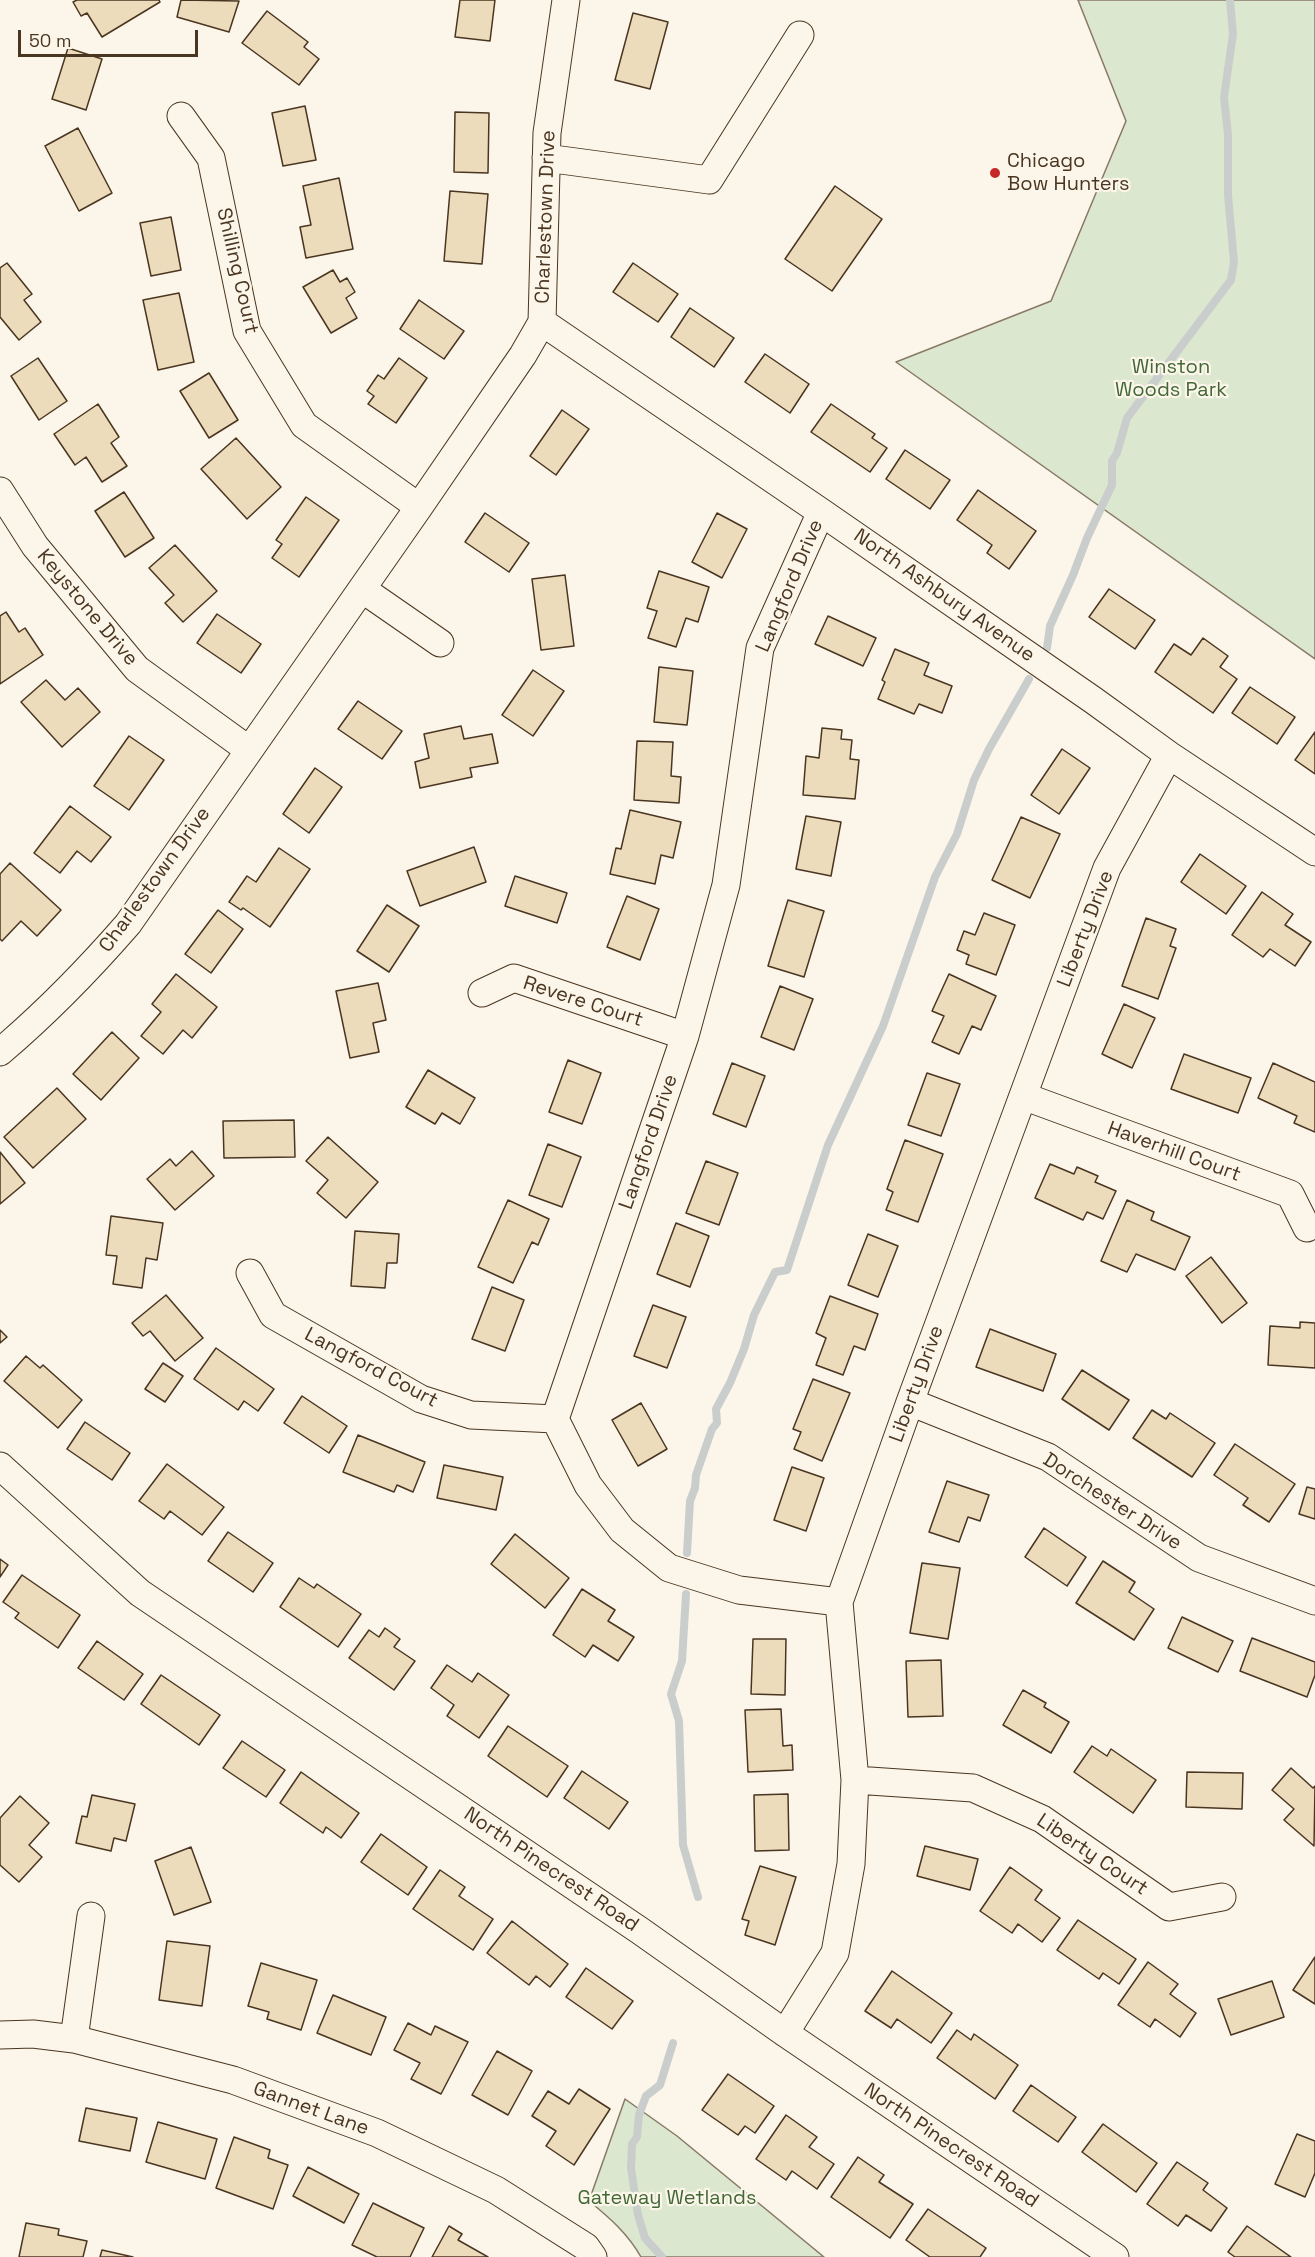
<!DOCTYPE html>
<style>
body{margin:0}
#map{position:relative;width:1315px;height:2257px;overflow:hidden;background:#fbf6e9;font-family:"Space Grotesk",sans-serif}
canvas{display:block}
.scale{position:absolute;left:18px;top:30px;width:180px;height:27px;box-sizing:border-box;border:3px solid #4a3520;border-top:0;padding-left:8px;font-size:18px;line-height:21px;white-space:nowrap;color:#4a3520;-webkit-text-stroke:4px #fbf6e9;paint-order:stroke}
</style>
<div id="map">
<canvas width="1315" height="2257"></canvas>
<div class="scale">50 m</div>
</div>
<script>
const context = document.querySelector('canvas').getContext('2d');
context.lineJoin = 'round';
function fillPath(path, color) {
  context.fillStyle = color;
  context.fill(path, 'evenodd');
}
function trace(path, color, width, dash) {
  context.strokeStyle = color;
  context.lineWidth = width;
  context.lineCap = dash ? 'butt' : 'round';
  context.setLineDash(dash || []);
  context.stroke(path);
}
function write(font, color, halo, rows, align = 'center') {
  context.font = font + ' "Space Grotesk",sans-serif';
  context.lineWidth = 4.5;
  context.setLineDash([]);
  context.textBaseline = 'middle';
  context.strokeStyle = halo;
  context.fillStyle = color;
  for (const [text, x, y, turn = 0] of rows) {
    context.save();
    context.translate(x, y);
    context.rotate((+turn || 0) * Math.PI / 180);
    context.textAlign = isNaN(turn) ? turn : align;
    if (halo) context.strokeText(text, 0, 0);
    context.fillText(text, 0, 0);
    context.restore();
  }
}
const green = new Path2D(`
 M1078 0H1315V659L896 362 1051 301 1126 121Z
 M625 2099 677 2136 824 2257H641C628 2234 610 2218 589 2201Z`);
const stream = new Path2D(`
 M1047 648 1050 626 1073 575 1087 538 1112 485V461L1117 453 1127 418 1231 280 1234 262 1228 195V135L1224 97 1233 34 1230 0
 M687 1553 690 1501 695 1488 696 1475 712 1429 717 1423 716 1409 730 1383 744 1349 754 1315 775 1272 787 1270 828 1145 883 1026 935 877 957 834 974 780 989 749 1029 679
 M686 1594 682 1661 671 1694 679 1721 683 1845 698 1897
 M662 2257 645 2238 638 2215 631 2168 632 2144 637 2137 639 2115 646 2096 660 2085 673 2043`);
const building = new Path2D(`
 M77 0H159L160 2 102 37 87 13 81 16 73 2Z
 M181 0 239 1 229 32 177 17Z
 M460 0H495L490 41 455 37Z
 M267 11 308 42 304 47 319 59 299 85 242 43Z
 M633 13 668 22 650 89 615 80Z
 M68 48 102 59 86 110 52 99Z
 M305 106 316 160 283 166 272 113Z
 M455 112 489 113 488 173 454 172Z
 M78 128 112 193 79 211 45 146Z
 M339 178 353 249 306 258 300 227 311 225 303 186Z
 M835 186 882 219 832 291 785 259Z
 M450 191 488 194 482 264 444 261Z
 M171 217 181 270 151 276 140 223Z
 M7 263 32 294 24 300 41 322 19 340 0 317V268Z
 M633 263 678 294 658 322 613 292Z
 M333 270 340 282 347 278 355 292 346 298 357 318 331 333 303 287Z
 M179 293 194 362 158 370 143 300Z
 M419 300 464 331 444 359 400 329Z
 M690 308 734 338 714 367 671 337Z
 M765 354 809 384 790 413 745 382Z
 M38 358 67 401 39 420 11 376Z
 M399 358 427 378 396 423 368 404 374 396 367 391 378 375 384 379Z
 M209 373 238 420 209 438 180 391Z
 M98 404 119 437 111 443 127 466 102 482 86 457 75 465 54 434Z
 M831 404 875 434 872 438 887 448 870 472 811 432Z
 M562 410 589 429 556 475 530 456Z
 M236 438 281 487 247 519 201 469Z
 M905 450 950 480 930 509 886 479Z
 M978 490 1036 531 1009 569 987 553 992 545 957 520Z
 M124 492 154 538 125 557 95 511Z
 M306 497 339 520 299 577 272 558 282 544 276 540Z
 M485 513 529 543 509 572 465 542Z
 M717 513 747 529 722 578 692 562Z
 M175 545 217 591 183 622 165 603 174 595 149 568Z
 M659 571 709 587 698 622 686 618 676 647 648 638 657 611 647 608Z
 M565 575 574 646 541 650 532 579Z
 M1109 589 1155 620 1135 649 1089 617Z
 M6 612 19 632 25 628 43 655 0 684V616Z
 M217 614 261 644 241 673 197 643Z
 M828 616 876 638 863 666 815 644Z
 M1203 638 1228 656 1220 667 1237 679 1213 713 1155 672 1174 644 1191 655Z
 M895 649 929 663 924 675 952 686 942 713 919 704 914 714 878 699 885 682 882 680Z
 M659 667 693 671 687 725 654 722Z
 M533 670 564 691 533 736 502 715Z
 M46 680 65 700 78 688 100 712 62 747 21 702Z
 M1250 687 1295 717 1277 744 1232 713Z
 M358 701 402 731 382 759 338 729Z
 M461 726 464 739 492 734 498 763 470 768 472 777 420 788 415 762 429 758 424 734Z
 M822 728 842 730 841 739 852 740 850 759 859 760 855 799 803 795 806 756 819 758Z
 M1315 732V774L1295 760Z
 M129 736 164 760 129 810 94 786Z
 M637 741 673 742 671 776 681 777 679 803 634 800Z
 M1062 749 1090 768 1059 814 1031 795Z
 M315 768 342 787 309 833 283 814Z
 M70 806 111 837 91 862 77 851 60 873 34 853Z
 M630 810 681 822 673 858 661 855 655 884 610 874 616 848 621 849Z
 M806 816 841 822 831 876 796 869Z
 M1021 817 1060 834 1030 898 992 880Z
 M474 847 486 882 420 906 407 871Z
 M279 848 310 869 270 927 243 908 241 910 229 902 247 876 256 882Z
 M1200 854 1246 886 1226 914 1181 882Z
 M10 863 61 910 37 936 21 921 2 941 0 939V874Z
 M515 876 567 893 557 923 505 906Z
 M1262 892 1293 914 1285 925 1311 942 1295 966 1270 949 1263 957 1232 935Z
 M627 896 659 909 640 960 607 947Z
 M788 900 824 911 804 977 768 966Z
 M387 905 419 926 389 972 357 951Z
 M218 910 243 929 211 973 185 954Z
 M984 913 1015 925 996 975 966 964 969 955 957 950 964 931 975 935Z
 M1146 918 1176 929 1170 946 1176 948 1158 999 1122 986Z
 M176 974 217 1007 192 1038 183 1030 163 1054 141 1036 161 1012 152 1004Z
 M949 974 996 996 981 1030 972 1026 959 1054 932 1042 944 1016 932 1011Z
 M378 983 386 1020 373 1023 379 1052 350 1058 336 991Z
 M780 986 813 999 794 1050 761 1037Z
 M1124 1004 1155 1018 1132 1068 1102 1054Z
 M112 1032 139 1058 101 1100 73 1074Z
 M1184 1054 1251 1078 1238 1113 1171 1089Z
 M568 1060 601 1073 582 1124 549 1112Z
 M732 1063 765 1076 746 1127 713 1114Z
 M1273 1063 1315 1082V1132L1294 1123 1297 1116 1258 1098Z
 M428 1070 475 1098 460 1124 442 1113 435 1124 406 1107Z
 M927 1073 960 1084 941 1136 908 1125Z
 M57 1088 86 1119 33 1168 4 1137Z
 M294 1120 295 1157 224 1158 223 1121Z
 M328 1137 378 1182 346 1218 317 1193 328 1180 306 1161Z
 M905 1140 943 1154 918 1222 886 1210 893 1192 887 1189Z
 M548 1144 581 1157 562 1207 529 1195Z
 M192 1151 214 1176 175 1210 147 1179 170 1159 176 1166Z
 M0 1152 25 1183 0 1204Z
 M706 1161 738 1173 719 1225 686 1213Z
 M1050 1164 1074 1174 1077 1167 1098 1176 1095 1182 1116 1191 1103 1219 1087 1212 1083 1220 1035 1198Z
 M508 1200 549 1219 538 1245 532 1242 513 1283 478 1267Z
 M1127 1200 1154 1212 1151 1220 1190 1237 1175 1270 1136 1254 1127 1272 1101 1261Z
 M111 1216 163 1223 157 1260 146 1258 142 1288 113 1284 117 1256 106 1255Z
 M676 1223 709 1236 690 1287 657 1274Z
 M355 1231 399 1234 397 1263H387L385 1288 351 1286Z
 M868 1234 898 1246 878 1297 848 1285Z
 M1211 1257 1247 1303 1222 1323 1186 1276Z
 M492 1287 524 1300 505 1351 472 1339Z
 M166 1295 203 1338 175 1361 150 1331 143 1336 132 1323Z
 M830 1296 878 1314 865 1350 854 1346 843 1375 816 1365 826 1338 816 1333Z
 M653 1305 686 1317 667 1368 634 1356Z
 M1300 1322 1315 1323V1368L1268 1365 1270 1326 1300 1328Z
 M990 1329 1056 1354 1043 1391 976 1367Z
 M0 1330 7 1337 0 1343Z
 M216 1348 274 1389 258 1411 244 1401 238 1410 194 1379Z
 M26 1356 40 1368 43 1365 82 1400 58 1428 4 1381Z
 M163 1363 183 1376 165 1402 145 1389Z
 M1082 1370 1129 1400 1109 1430 1062 1399Z
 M813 1379 850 1393 822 1461 794 1449 801 1432 793 1429Z
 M302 1396 347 1426 329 1453 284 1423Z
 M641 1403 667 1449 638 1466 612 1420Z
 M1152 1410 1166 1419 1170 1413 1215 1443 1192 1477 1133 1438Z
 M85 1422 130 1453 112 1480 67 1449Z
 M358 1435 425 1462 413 1492 397 1485 394 1492 343 1472Z
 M1235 1444 1295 1484 1269 1522 1243 1505 1248 1498 1214 1475Z
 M167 1464 224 1507 202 1535 170 1511 164 1519 139 1501Z
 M444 1465 503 1477 496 1510 437 1498Z
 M792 1467 824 1478 806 1531 774 1520Z
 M947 1481 989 1495 980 1521 968 1517 959 1542 929 1532Z
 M1307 1487 1315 1489V1519L1299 1514Z
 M1044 1528 1086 1557 1067 1586 1025 1557Z
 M228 1532 273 1563 253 1592 208 1561Z
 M515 1534 569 1578 545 1608 491 1564Z
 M0 1559 8 1565 0 1577Z
 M1103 1561 1135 1582 1129 1592 1154 1609 1134 1640 1076 1603Z
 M922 1563 960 1568 948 1639 910 1633Z
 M22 1575 80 1615 58 1648 15 1618 19 1613 3 1602Z
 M299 1578 314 1588 317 1584 361 1614 338 1647 280 1607Z
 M582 1589 615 1610 608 1621 634 1637 618 1661 593 1645 585 1657 553 1635Z
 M1182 1617 1233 1641 1218 1672 1168 1648Z
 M385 1628 400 1639 394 1647 415 1661 394 1690 349 1658 369 1630 379 1637Z
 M1252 1638 1315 1662V1675L1307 1697 1240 1671Z
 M753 1639H786L785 1695 751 1694Z
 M97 1641 143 1674 124 1700 78 1668Z
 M941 1660 943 1716 908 1717 906 1661Z
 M447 1665 472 1682 478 1673 509 1695 479 1738 447 1716 454 1705 431 1688Z
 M161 1675 220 1715 199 1745 141 1704Z
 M1023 1690 1046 1703 1044 1707 1069 1722 1051 1753 1003 1725Z
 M781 1709 783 1746 792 1745 793 1770 748 1772 745 1710Z
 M508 1726 568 1766 547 1797 488 1756Z
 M242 1741 285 1770 266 1797 223 1768Z
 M1092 1746 1107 1756 1111 1749 1156 1780 1133 1813 1074 1772Z
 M1291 1768 1313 1788 1315 1786 1314 1846 1284 1820 1294 1809 1272 1790Z
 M582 1771 628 1802 609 1829 564 1798Z
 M301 1772 359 1813 341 1838 326 1827 323 1833 280 1803Z
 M1187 1772 1243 1773 1242 1809 1186 1807Z
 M788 1794 789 1850 755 1851 754 1795Z
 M92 1795 135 1804 126 1841 114 1838 111 1851 76 1843 82 1816 87 1817Z
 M20 1796 49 1823 29 1845 42 1857 19 1882 0 1865V1818Z
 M381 1834 427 1867 408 1895 361 1862Z
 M925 1846 978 1859 970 1890 917 1876Z
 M191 1847 211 1902 174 1915 155 1861Z
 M760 1866 796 1877 775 1945 745 1935 749 1921 742 1919Z
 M1010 1867 1042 1890 1035 1900 1060 1918 1042 1942 1018 1924 1012 1933 980 1911Z
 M440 1870 465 1887 459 1896 493 1919 473 1950 413 1909Z
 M1078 1920 1136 1959 1119 1984 1103 1973 1099 1979 1057 1950Z
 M512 1921 568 1964 550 1987 536 1976 529 1985 487 1953Z
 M167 1941 210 1946 202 2006 159 2000Z
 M1315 1957V2004L1293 1990Z
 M1148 1962 1178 1984 1170 1994 1196 2013 1180 2037 1155 2019 1150 2027 1118 2005Z
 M261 1963 317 1980 301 2030 267 2019 269 2012 248 2006Z
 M586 1968 633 2001 612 2029 566 1997Z
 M892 1971 952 2013 931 2043 897 2019 891 2028 865 2011Z
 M1272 1981 1284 2017 1231 2035 1218 1999Z
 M333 1995 386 2017 371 2055 317 2033Z
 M408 2023 431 2035 435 2026 468 2042 441 2094 411 2079 420 2063 394 2050Z
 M957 2030 971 2040 974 2034 1018 2065 995 2099 937 2058Z
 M497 2051 532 2071 508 2115 472 2095Z
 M728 2074 774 2106 755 2133 745 2126 738 2135 702 2110Z
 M1031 2085 1076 2117 1058 2142 1013 2111Z
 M579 2089 610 2109 574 2165 546 2146 556 2131 532 2116 548 2091 569 2104Z
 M86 2108 137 2118 130 2151 79 2141Z
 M786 2115 817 2137 809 2147 834 2164 817 2189 792 2171 786 2180 756 2159Z
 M158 2122 217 2139 205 2179 146 2162Z
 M1103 2124 1157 2163 1136 2192 1082 2152Z
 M1297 2134 1315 2141V2173L1305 2197 1275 2184Z
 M234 2137 270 2150 268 2158 288 2165 273 2209 216 2188Z
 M858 2157 884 2175 879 2182 913 2204 890 2238 831 2197Z
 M1177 2162 1208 2183 1203 2190 1227 2208 1211 2231 1186 2215 1178 2226 1147 2204Z
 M308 2167 359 2194 344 2223 293 2196Z
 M373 2203 424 2228 410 2257H377L352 2245Z
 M928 2209 986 2248 980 2257H930L906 2240Z
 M26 2223 59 2229 58 2235 87 2241 83 2257H19Z
 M449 2226 462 2234 458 2240 488 2257H432Z
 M1247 2226 1291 2257H1235L1228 2252Z
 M102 2250 133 2257H100Z`);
const minor = new Path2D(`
 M181 116 211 158 247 331 304 425 419 507
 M546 158 709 180 800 35
 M542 322 821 512 1093 700 1169 755 1315 852
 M0 491 35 546 137 669 249 750
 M821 512 760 648 726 885 685 1036 555 1419 588 1485 622 1530 669 1568 739 1590 839 1602
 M362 589 440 643
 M482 993 514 978 685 1036
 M0 1052C46 1013 88 970 128 924L419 507 523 355 542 322 547 133 566 0
 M1023 1096 1290 1194 1307 1228
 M250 1273 273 1315 421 1399 471 1415 555 1419
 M910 1402 1048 1457 1199 1558 1315 1601
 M0 1466 140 1593 639 1930 785 2033 1115 2257
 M855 1780 973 1788 1042 1819 1169 1907 1222 1897
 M785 2033 835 1953 851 1864 855 1780 839 1602 910 1402 1107 868 1169 755
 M0 2035 33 2034 74 2039 233 2080 377 2133 496 2190 586 2247 593 2257
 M74 2039 91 1916`);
const markers = [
 [995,173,6,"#c62828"]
];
const poiNames = [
 ["Chicago",1007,162],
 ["Bow Hunters",1007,185]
];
const streetNames = [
 ["Charlestown Drive",546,217,-88],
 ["Shilling Court",237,271,77],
 ["Langford Drive",790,586,-67],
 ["North Ashbury Avenue",944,596,35],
 ["Keystone Drive",87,608,50],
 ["Charlestown Drive",155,880,-54],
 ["Liberty Drive",1086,929,-69],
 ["Revere Court",583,1002,18],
 ["Langford Drive",649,1142,-71],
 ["Haverhill Court",1174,1152,20],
 ["Langford Court",371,1368,28],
 ["Liberty Drive",917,1384,-70],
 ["Dorchester Drive",1112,1502,33],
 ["Liberty Court",1092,1855,34],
 ["North Pinecrest Road",551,1870,34],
 ["Gannet Lane",311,2109,20],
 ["North Pinecrest Road",951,2146,34]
];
const parkNames = [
 ["Winston",1171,368],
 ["Woods Park",1171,391],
 ["Gateway Wetlands",667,2199]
];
fillPath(green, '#dce7d0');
trace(green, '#887966', 1.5);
trace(stream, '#c9cecd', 8);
fillPath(building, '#ecdcbc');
trace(building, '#4a3520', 1.5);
trace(minor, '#4a3520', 29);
trace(minor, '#fbf6e9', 27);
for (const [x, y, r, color] of markers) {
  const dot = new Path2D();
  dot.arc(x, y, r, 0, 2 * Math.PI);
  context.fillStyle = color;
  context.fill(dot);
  trace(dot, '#fbf6e9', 2);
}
write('20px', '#4a3520', '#fbf6e9', poiNames, 'left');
write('20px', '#4a3520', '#fbf6e9', streetNames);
write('20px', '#436837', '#fbf6e9', parkNames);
</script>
